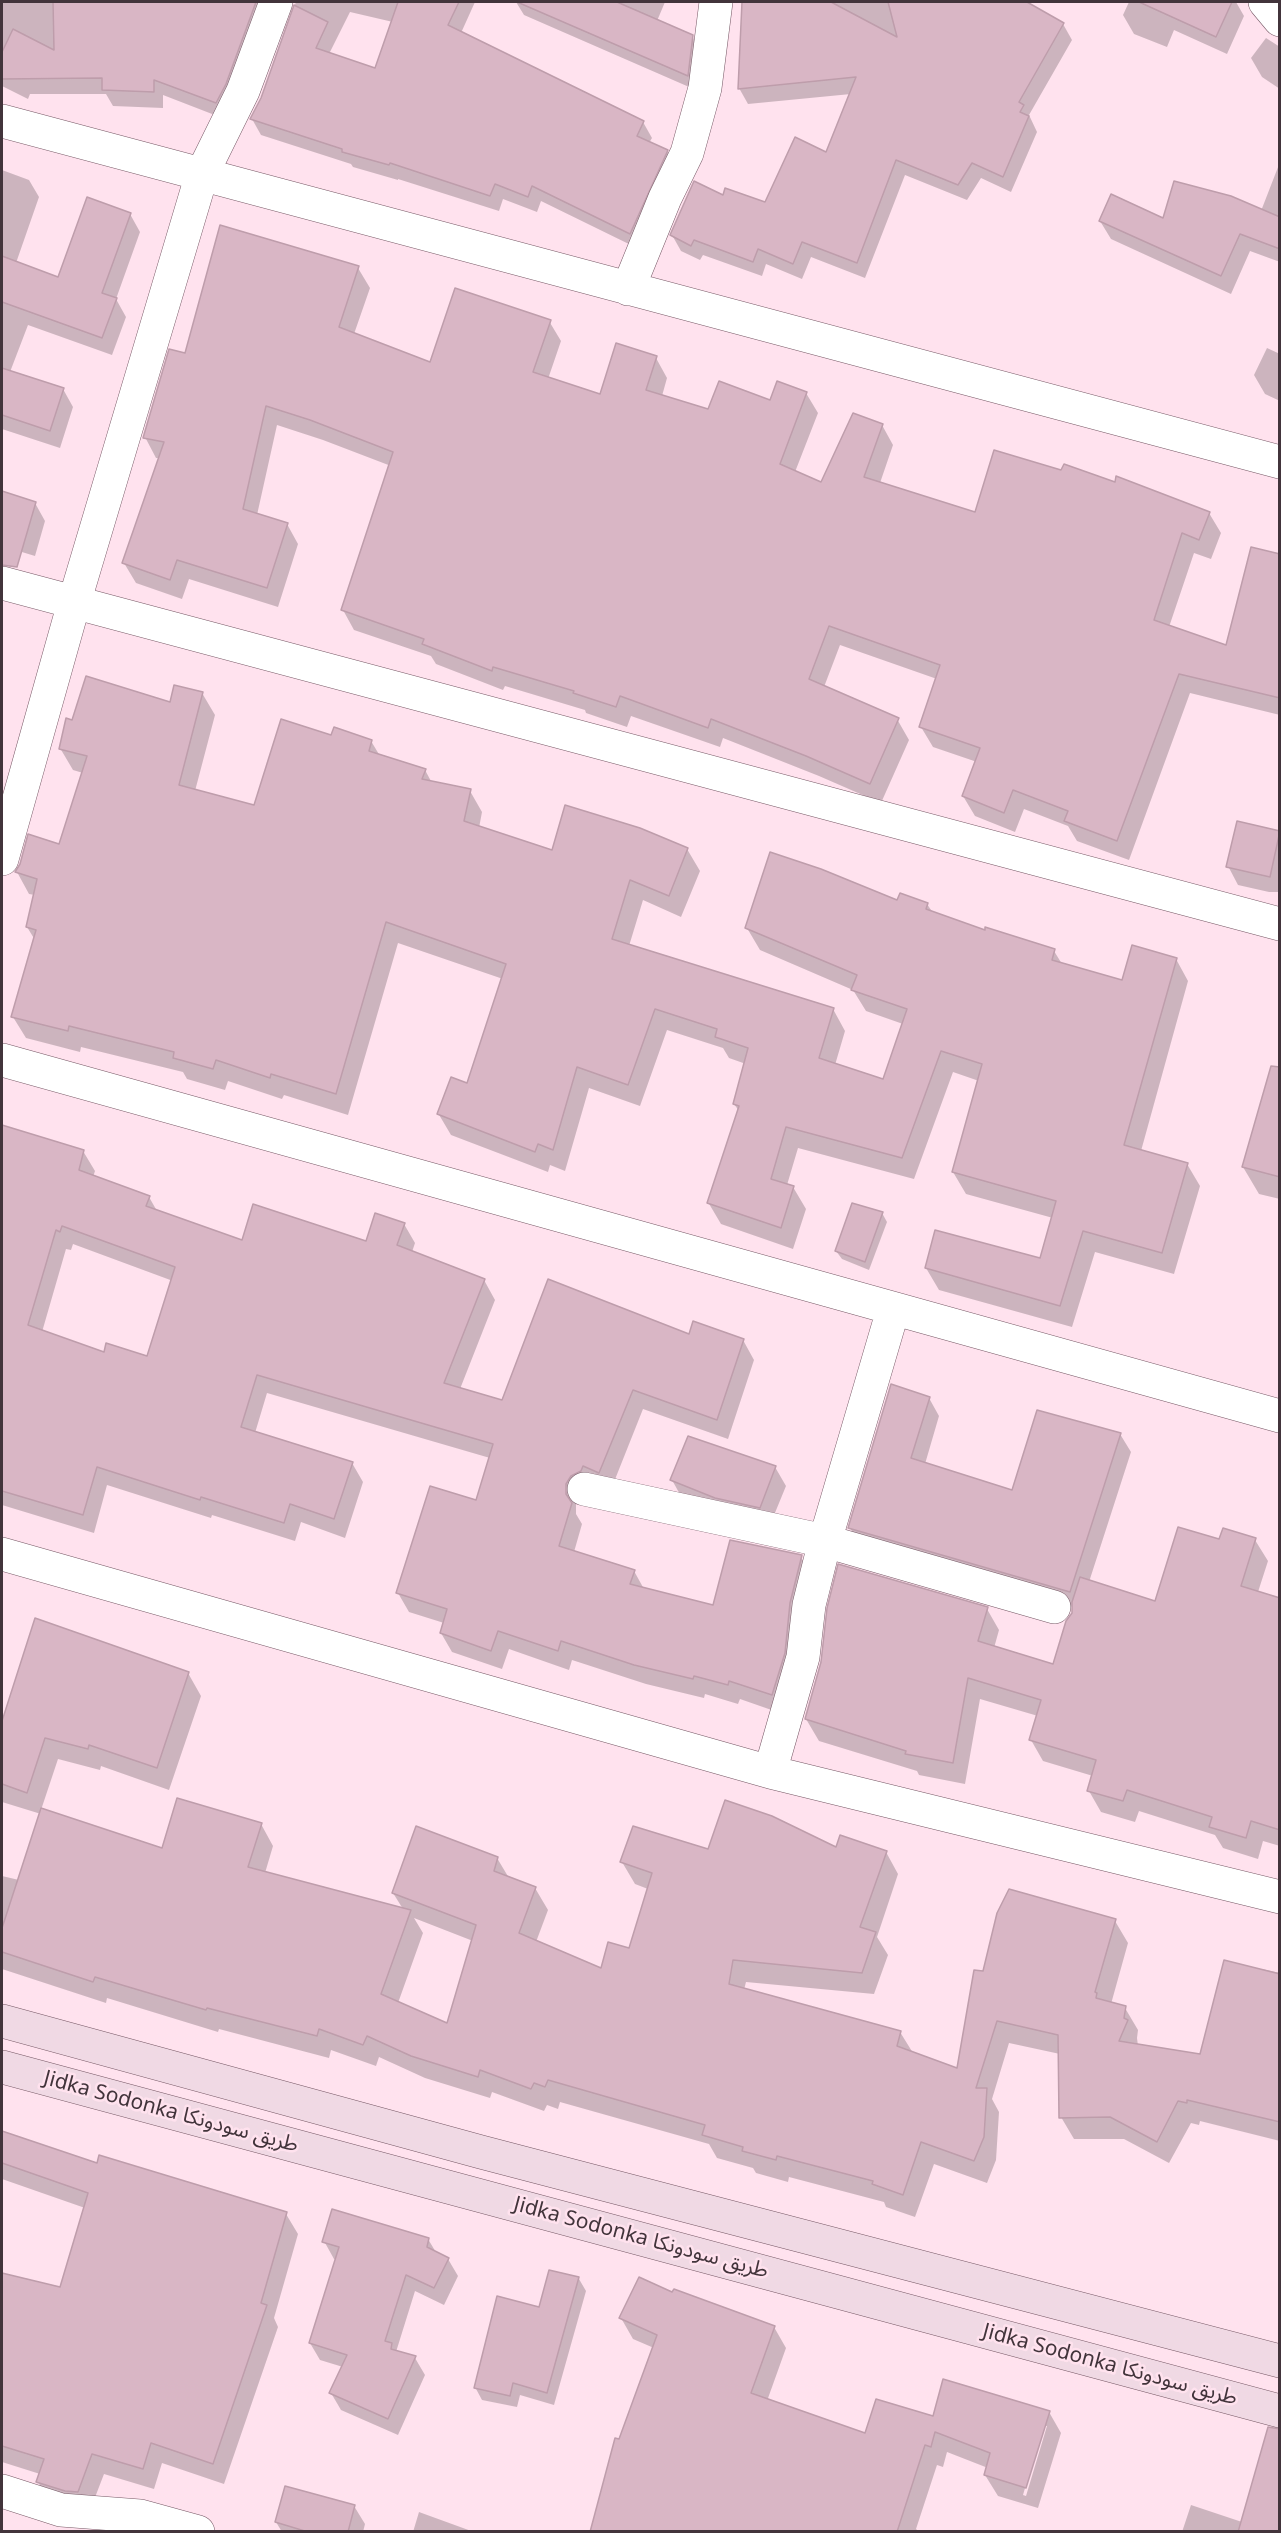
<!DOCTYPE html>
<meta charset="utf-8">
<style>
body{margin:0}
#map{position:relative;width:1281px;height:2533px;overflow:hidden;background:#ffe2ee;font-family:"Noto Sans",sans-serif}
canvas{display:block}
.frame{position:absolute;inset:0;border:3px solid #42343b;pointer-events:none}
</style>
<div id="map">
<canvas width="1281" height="2533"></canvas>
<div class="frame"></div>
</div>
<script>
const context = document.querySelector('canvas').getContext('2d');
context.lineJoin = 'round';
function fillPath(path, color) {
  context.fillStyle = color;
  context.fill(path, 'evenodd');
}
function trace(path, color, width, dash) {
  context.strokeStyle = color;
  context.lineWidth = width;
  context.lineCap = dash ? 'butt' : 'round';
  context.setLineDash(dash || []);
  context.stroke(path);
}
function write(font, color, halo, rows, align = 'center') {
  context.font = font + ' "Noto Sans","Noto Sans Arabic",sans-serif';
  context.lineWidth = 5;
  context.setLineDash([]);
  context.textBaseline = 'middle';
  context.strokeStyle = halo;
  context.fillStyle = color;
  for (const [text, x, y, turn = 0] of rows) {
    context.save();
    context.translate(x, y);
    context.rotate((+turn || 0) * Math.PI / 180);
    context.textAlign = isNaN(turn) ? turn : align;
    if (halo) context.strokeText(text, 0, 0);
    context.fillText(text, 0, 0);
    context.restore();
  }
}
const shadow = new Path2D(`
 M2 2H277L225 119 163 95V108L113 106 106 94H30L28 99 2 86Z
 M296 2H475L461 33 643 122 652 138 649 143 667 151 676 167 639 249 541 201 537 212 503 199 499 211 398 179V180L353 167 351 164 261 135 252 119 262 98ZM350 12 393 22 376 70 329 54Z
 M516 2H665L657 21 692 36 701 52 696 90 524 15Z
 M743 2H1024L1063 24 1072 40 1029 115 1037 132 1011 192 981 178 967 200 905 175 865 278 811 257 802 279 766 264 762 276 703 255 700 260 681 251 672 235 723 197 766 204 827 154 851 94 748 104 739 88Z
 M1129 2H1236L1244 16 1227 54 1174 30 1167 47 1134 34 1123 15Z
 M1266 38 1280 47V89L1262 77 1251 58Z
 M1280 162V262L1250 251 1231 294 1111 239 1100 221 1164 220 1261 211Z
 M2 170 29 180 39 197 16 263 59 279 130 214 140 232 116 299 126 317 112 355 28 325 10 372 63 389 73 407 60 448 2 429Z
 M358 268 370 288 354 334 431 364 549 321 561 341 548 379 601 396 656 358 667 378 662 396 709 411 771 402 806 393 818 413 795 472 822 483 882 425 893 445 880 483 976 514 1209 513 1221 533 1211 559 1194 553 1169 627 1227 647 1280 556V715L1190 693 1129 860 1077 841 1068 826 1024 809 1015 832 975 816 963 796 977 762 933 747 921 727 937 679 840 645 824 687 897 719 909 740 881 803 819 776 723 738 720 747 631 716 627 727 586 713 585 710 505 686 503 690 436 664 431 656 354 630 343 610 391 466 323 440 277 425 257 515 287 524 298 544 278 607 189 579 182 599 136 583 124 563 160 458H156L145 437 186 355Z
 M1267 348 1280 354V401L1265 394 1254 375Z
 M2 493 35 503 45 521 35 556 2 546Z
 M202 693 215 715 195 791 255 807 332 736 371 741 380 756 425 770 432 783 470 791 482 812 479 828 553 852 687 849 700 871 681 917 643 900 629 946 833 1009 845 1031 835 1065 884 1080 903 1024 866 1011 853 990 760 950 747 928 898 902 927 904 933 913 986 931 1054 951 1062 964 1123 982 1176 959 1188 981 1141 1151 1187 1164 1200 1186 1174 1274 1095 1252 1072 1327 939 1290 926 1268 1041 1260 1053 1218 966 1194 953 1172 979 1081 953 1072 914 1179 798 1148 787 1185 793 1187 806 1209 793 1249 721 1224 708 1202 739 1111 734 1104 746 1064 729 1058 723 1048 667 1030 640 1106 589 1088 565 1171 550 1165 548 1172 451 1135 438 1113 468 1085 503 979 398 943 348 1115 284 1095 282 1099 228 1081 225 1090 187 1079 183 1072 81 1047 80 1052 26 1038 13 1017 35 940 27 927 35 895 29 894 17 872 60 846 83 773 73 770 60 748 73 722 171 704Z
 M1280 832V892H1269L1238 885 1228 866Z
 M1280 1101V1199L1259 1194 1243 1167Z
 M2 1126 83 1151 95 1171 93 1177 149 1197 157 1211 243 1241 367 1243 404 1224 415 1243 412 1252 484 1280 495 1300 460 1389 503 1402 690 1336 743 1340 754 1360 728 1439 643 1409 610 1492 581 1495 576 1505V1514L582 1524 574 1552 634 1571 644 1589 714 1606 801 1557 812 1576 783 1714 740 1699 738 1704 705 1694 704 1698 646 1684 572 1660 569 1670 509 1649 502 1669 452 1652 441 1633 444 1623 409 1612 398 1593 477 1502 490 1458 267 1393 255 1433 352 1463 363 1482 345 1538 301 1522 295 1541 212 1515 211 1518 107 1485 94 1533 2 1505ZM73 1244 173 1281 148 1358 105 1354 42 1332 66 1249 71 1250Z
 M882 1213 887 1222 869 1270 842 1259 836 1251Z
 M929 1398 939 1416 925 1464 1013 1491 1120 1434 1131 1452 1089 1582 1156 1603 1220 1541 1255 1540 1268 1561 1258 1592 1280 1599V1846L1263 1841 1258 1859 1223 1848 1215 1835 1139 1811 1135 1822 1101 1812 1089 1791 1093 1776 1043 1761 1031 1740 1038 1716 980 1699 965 1784 919 1775 917 1771 819 1741 806 1719 987 1609 999 1630 994 1648 1054 1666 1073 1613V1607L860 1546 850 1528Z
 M775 1467 786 1486 770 1525 682 1498 672 1480Z
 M36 1620 188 1673 201 1696 169 1790 101 1766 100 1770 58 1759 41 1810 163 1850 261 1824 273 1846 265 1873 403 1909 393 1893 497 1858 509 1878 535 1888 548 1910 536 1942 602 1970 630 1950 648 1889 635 1884 622 1862 708 1851 837 1849 886 1852 898 1874 877 1937 888 1955 874 1994 746 1982 744 1990 900 2032 913 2053 958 2070 984 1972 1115 1921 1128 1943 1111 2004 1125 2008 1138 2030 1137 2038 1138 2046 1201 2056 1262 1969 1280 1973V2141L1200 2121 1199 2125 1191 2123 1169 2163 1124 2139H1074L1061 2117 1060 2054 1009 2043 992 2099 999 2112 996 2160 987 2183 934 2164 915 2217 886 2207 884 2202 789 2177 788 2182 756 2173 753 2168 717 2158 709 2144 560 2102 558 2109 547 2105 544 2111 492 2092 490 2098 425 2078 379 2057 376 2066 331 2050 329 2058 219 2029 218 2032 107 1998 106 2003 2 1969V1876L19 1880 41 1814 2 1802V1726ZM414 1918 473 1941 448 2025 398 2003 423 1933Z
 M2 2132 98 2165 286 2214 298 2234 274 2318 278 2327 224 2484 162 2463 154 2489 104 2474 89 2513 50 2503 38 2482 40 2474 2 2462V2275L61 2289 85 2208 2 2179Z
 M428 2239 437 2254 448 2259 458 2276 444 2305 415 2291 396 2352 415 2358 425 2375 398 2435 341 2410 331 2393 343 2367 320 2360 310 2343 337 2260 334 2259 324 2241Z
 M550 2272 579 2279 586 2291 554 2405 520 2395 517 2407 482 2400 475 2387 541 2309Z
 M673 2295 774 2327 786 2348 767 2401 866 2435 934 2418 1049 2412 1061 2433 1038 2508 998 2496 985 2475 988 2468 947 2452 943 2467 937 2465 916 2529 919 2532H682L620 2441 654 2348 633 2339 621 2318ZM1043 2426H1047L1026 2496 1023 2495Z
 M1191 2505 1242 2522 1280 2532H1182Z
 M354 2506 365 2524 363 2532H282L276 2522Z
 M419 2512 474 2532H413Z`);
const building = new Path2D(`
 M53 2H256L226 84 216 103 154 80V92L102 90V78L2 79V52L13 29 54 50Z
 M398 2H459L448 25 644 121 637 136 668 150 630 234 532 186 528 197 495 184 490 196 390 163 389 165 342 152V149L250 119 261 98 294 5 328 22 316 48 375 68Z
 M517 2H617L693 35 688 76Z
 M742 2H831L897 37 888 2H1027L1064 23 1019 102 1024 105 1020 112 1029 116 1003 177 972 163 958 185 896 160 857 263 802 242 793 264 758 249 753 262 694 240 691 246 670 235 694 181 723 195 725 188 765 202 795 137 826 152 856 77 738 89Z
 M1139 2H1232L1216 37Z
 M1174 181 1231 196 1280 217V249L1240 234 1221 276 1099 221 1111 194 1163 218Z
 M87 197 131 213 102 293 117 298 102 338 2 302V256L58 277Z
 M220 225 359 266 339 327 430 362 455 288 551 320 533 372 600 394 616 343 657 356 646 390 708 409 719 381 770 400 777 381 807 392 780 464 821 482 853 413 883 424 864 477 975 512 994 450 1061 470 1064 464 1115 482 1116 476 1210 512 1199 540 1182 533 1154 620 1226 645 1251 547 1280 554V698L1179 674 1117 841 1064 821 1068 811 1013 790 1004 813 962 796 980 748 919 727 940 665 829 626 809 679 899 718 870 784 806 756 711 719 708 728 620 696 616 707 573 693 574 691 493 667 492 671 422 644 424 639 341 610 393 452 310 420 266 406 243 509 288 523 267 588 177 560 170 580 122 563 164 442 143 438 169 349 185 353Z
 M2 368 64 388 50 431 2 415Z
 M2 491 36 502 17 567 2 565Z
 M86 676 170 702 174 685 203 692 179 785 254 805 281 719 331 735 334 727 372 740 369 751 426 769 422 779 471 789 464 821 552 850 565 805 640 828 688 848 669 896 630 880 612 939 834 1008 819 1058 883 1079 907 1009 851 990 857 975 745 928 770 852 821 869 897 900 900 893 928 903 926 909 985 930V927L1055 949 1052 960 1122 980 1132 945 1177 958 1124 1145 1188 1163 1162 1253 1083 1231 1060 1306 925 1268 935 1230 1040 1258 1056 1201 952 1172 982 1064 941 1051 902 1158 786 1127 771 1179 794 1186 781 1228 707 1203 739 1106 733 1104 748 1048 715 1037 717 1029 655 1009 628 1085 577 1067 553 1150 538 1144 535 1152 437 1114 451 1077 467 1083 506 964 386 922 336 1094 271 1074 270 1078 216 1060 213 1069 173 1058 174 1052 69 1026 68 1031 11 1017 36 930 26 927 37 879 15 872 20 864 28 834 59 844 87 756 59 749 66 718 72 720Z
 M1237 821 1280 831 1270 877 1226 867Z
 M1271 1066 1280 1067V1177L1242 1167Z
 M2 1125 84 1150 79 1170 150 1196 146 1206 242 1240 253 1204 366 1241 375 1213 405 1223 397 1245 485 1279 444 1383 502 1400 548 1279 689 1334 693 1321 744 1339 717 1420 633 1390 599 1473 583 1466 581 1471 571 1476 566 1484V1494L572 1503 559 1546 635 1570 630 1584 713 1605 730 1540 802 1555 790 1603 785 1653 772 1695 729 1681 728 1685 694 1676 693 1679 634 1665 561 1641 558 1651 498 1631 491 1651 440 1633 447 1609 396 1593 430 1486 476 1500 493 1444 257 1375 241 1427 353 1462 334 1519 290 1504 284 1523 201 1497 200 1500 97 1467 83 1515 2 1491ZM62 1226 175 1267 147 1356 106 1343 104 1352 28 1325 56 1230 60 1232Z
 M852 1203 883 1212 865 1262 835 1251Z
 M891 1384 930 1397 911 1458 1012 1490 1037 1410 1121 1433 1070 1592 848 1528Z
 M688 1436 776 1466 760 1508 715 1498 670 1480Z
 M1178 1527 1219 1539 1223 1528 1256 1538 1241 1586 1280 1598V1830L1251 1821 1246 1838 1209 1827 1212 1817 1127 1790 1123 1801 1087 1791 1096 1760 1029 1740 1041 1700 968 1678 953 1763 905 1754 906 1751 805 1719 821 1662 827 1608 838 1564 988 1607 978 1641 1053 1664 1066 1621 1072 1613V1602L1080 1577 1155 1601Z
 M35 1618 189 1672 157 1768 89 1745 88 1749 45 1738 27 1793 2 1784V1721Z
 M177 1798 262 1823 248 1867 411 1910 381 1994 447 2023 476 1925 392 1893 416 1826 498 1857 494 1871 536 1887 519 1933 601 1968 608 1942 629 1948 652 1873 620 1862 633 1826 708 1849 725 1800 772 1816 836 1847 840 1835 887 1851 860 1927 876 1932 862 1973 733 1960 729 1984 901 2031 897 2046 957 2068 974 1970 983 1971 997 1913 1009 1889 1116 1919 1095 1992 1097 1993 1096 1998 1126 2006 1124 2018 1128 2020 1119 2041 1200 2054 1224 1960 1280 1974V2122L1187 2100V2103L1178 2101 1157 2142 1110 2117 1059 2118 1058 2035 997 2021 976 2088H987L984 2137 974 2161 921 2142 903 2195 872 2184 873 2181 777 2156 776 2160 742 2151 743 2147 702 2135 705 2125 548 2080 545 2087 534 2083 531 2089 480 2070 478 2077 411 2056 367 2036 363 2045 319 2029 317 2036 207 2008 206 2010 95 1977 93 1982 2 1952V1928L41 1808 162 1848Z
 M2 2131 97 2163 99 2155 287 2212 261 2303 267 2305 213 2464 151 2443 143 2469 92 2454 78 2492 65 2491 36 2482 44 2459 2 2446V2273L60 2287 88 2193 2 2163Z
 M332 2209 429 2238 427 2247 449 2258 434 2288 406 2275 385 2341 392 2343 391 2349 416 2356 388 2419 329 2393 347 2355 309 2343 339 2247 322 2242Z
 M549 2270 579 2277 547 2393 513 2383 510 2396 474 2388 497 2296 539 2307Z
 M639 2277 672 2292 674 2289 775 2326 751 2393 865 2433 876 2399 933 2416 943 2379 1050 2411 1026 2488 984 2475 990 2453 935 2432 931 2447 925 2445 897 2532H590L615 2438 619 2439 657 2335 619 2318Z
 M1268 2427 1280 2429V2532H1238Z
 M285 2486 355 2505 348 2532H308L275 2522Z`);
const street = new Path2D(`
 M1265 2 1280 20
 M2 121 1280 462
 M628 289 665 198 687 153 705 88 716 2
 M2 583 1280 924
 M2 859 74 603 202 174 243 91 276 2
 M2 1060 1280 1416
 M584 1489 825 1541 1054 1607
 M2 1554 770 1772 1280 1897
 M770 1772 803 1657 809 1605 825 1541 893 1310
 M2 2491 61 2510 140 2516 198 2532`);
const secondary = new Path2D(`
 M2 2021 481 2152 1280 2361
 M2 2067 1280 2411`);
const streetNames = [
 ["Jidka Sodonka طريق سودونكا",171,2112,15],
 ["Jidka Sodonka طريق سودونكا",641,2238,15],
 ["Jidka Sodonka طريق سودونكا",1110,2365,15]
];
fillPath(shadow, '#0003');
fillPath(building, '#d9b6c5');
trace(building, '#be9dab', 1.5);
trace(street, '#765865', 34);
trace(secondary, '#765865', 34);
trace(street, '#fff', 33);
trace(secondary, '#f0d9e4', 33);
write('21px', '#42343b', '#ffe2ee', streetNames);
</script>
